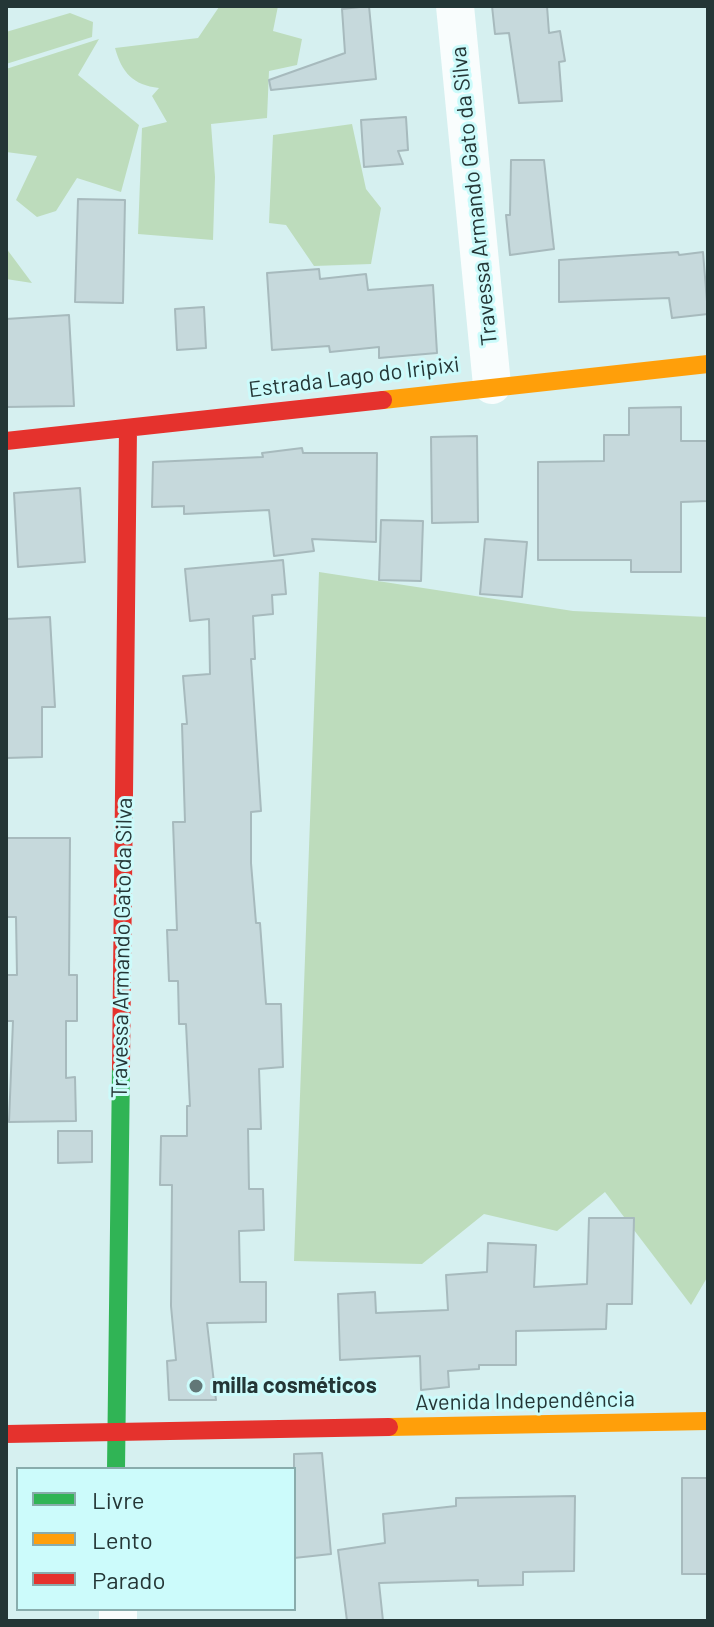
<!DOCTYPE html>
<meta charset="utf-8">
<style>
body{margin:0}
#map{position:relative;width:714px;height:1627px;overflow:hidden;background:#d6f0f0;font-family:Barlow,sans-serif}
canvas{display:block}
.frame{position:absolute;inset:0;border:8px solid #243636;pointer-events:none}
.legend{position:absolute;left:16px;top:1467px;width:280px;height:144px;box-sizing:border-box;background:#ccfbfb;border:2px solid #89acac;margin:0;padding:10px 14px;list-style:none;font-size:24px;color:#243636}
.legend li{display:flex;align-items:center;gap:16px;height:40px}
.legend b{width:40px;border:2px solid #89acac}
</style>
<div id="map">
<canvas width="714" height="1627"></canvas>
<div class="frame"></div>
<ul class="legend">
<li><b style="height:10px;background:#30b455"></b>Livre</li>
<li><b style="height:10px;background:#ff9f0a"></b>Lento</li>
<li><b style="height:10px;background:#e5322d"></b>Parado</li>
</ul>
</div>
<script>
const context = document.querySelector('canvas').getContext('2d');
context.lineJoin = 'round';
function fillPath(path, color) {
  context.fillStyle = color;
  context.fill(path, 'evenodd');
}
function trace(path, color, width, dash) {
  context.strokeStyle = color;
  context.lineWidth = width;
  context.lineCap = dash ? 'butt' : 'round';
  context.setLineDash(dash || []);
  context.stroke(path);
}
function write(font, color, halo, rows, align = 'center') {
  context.font = font + ' Barlow,sans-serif';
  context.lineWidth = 6;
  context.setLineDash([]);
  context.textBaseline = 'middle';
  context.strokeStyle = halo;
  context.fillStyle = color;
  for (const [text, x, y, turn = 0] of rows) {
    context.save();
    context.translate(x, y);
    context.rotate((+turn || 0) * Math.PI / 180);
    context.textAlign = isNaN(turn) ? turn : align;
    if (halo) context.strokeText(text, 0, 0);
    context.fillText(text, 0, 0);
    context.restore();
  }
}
const green = new Path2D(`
 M230 6H278L273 31 302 39 297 65 269 71 267 118 211 124 215 177 213 240 138 234 142 128 167 122 152 96 159 88C133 85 122 73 115 48L198 38 219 7Z
 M70 13 93 22 92 37 6 64V32Z
 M99 39 78 75 139 125 121 192 77 178 56 211 37 217 16 200 37 156 6 152V69Z
 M352 124 366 189 381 208 371 264 314 266 286 225 269 223 273 135Z
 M6 248 32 283 6 279Z
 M319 572 573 611 708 617V1276L691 1305 605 1192 557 1231 484 1214 422 1264 294 1261Z`);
const building = new Path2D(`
 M369 6 376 79 271 90 269 80 345 53 342 9Z
 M492 6H547L549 33 560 31 565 61 559 62 562 101 519 103 509 33 495 34Z
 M406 117 408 150 398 151 403 164 364 167 361 120Z
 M511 160H544L554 249 510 255 506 215H510Z
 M78 199 125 200 123 303 75 302Z
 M678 252 679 255 703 252 708 314 672 318 669 298 559 302V260Z
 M319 269 320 279 366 274 368 290 433 285 437 353 379 358V347L330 352 329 346 272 350 267 273Z
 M204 307 206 348 177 350 175 309Z
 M69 315 74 406 6 407V319Z
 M681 407V441H708V501L681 502V572H631V560H538V462L604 461V435H629V408Z
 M477 436 478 522 432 523 431 437Z
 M302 448 303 453H377L376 542 312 539 314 551 274 556 269 510 184 514V506L152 507 153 462 263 457 262 453Z
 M80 488 85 562 18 567 14 493Z
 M381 520 423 521 421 581 379 580Z
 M485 539 527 542 522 597 480 594Z
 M283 560 286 594 272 595 273 614 253 616 255 659H251L261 811 251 812V863L256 923H260L266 1004H281L283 1067 259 1069 261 1129H248L249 1189H263L264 1230 239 1231 240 1282H266V1322L207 1323 216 1400H169L167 1361 176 1360 171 1306 172 1185H160L161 1136H187V1106H190L186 1024H179L178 981H169L167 930H177L173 822H185L182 724H187L183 676 210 674 209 619 190 621 185 569Z
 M50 617 55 707H42V757L6 758V619Z
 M6 838H70L69 975H77V1021H66V1078L75 1077 76 1121 9 1122 13 1021H6V975H17L16 917H6Z
 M58 1131H92V1162L58 1163Z
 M589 1218H634L632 1304H607L606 1329 516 1331V1365H479V1369L448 1371 449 1387 421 1390 420 1356 340 1360 338 1294 375 1292 376 1313 448 1310 446 1275 487 1272 488 1243 536 1245 534 1287 587 1284Z
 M322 1453 331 1554 294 1558V1454Z
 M682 1478H708V1574H682Z
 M575 1496 574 1571 523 1572V1585L478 1586V1580L379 1583 383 1621H347L338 1550 385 1543 383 1514 456 1506V1498Z`);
const street = new Path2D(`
 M455 6 492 385
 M118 1609V1621`);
const fast = new Path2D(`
 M116 1469 121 1067`);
const slow = new Path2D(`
 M383 400 708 364
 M389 1427 708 1421`);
const jam = new Path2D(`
 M6 441 383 400
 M121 1067 128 428
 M6 1434 389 1427`);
const markers = [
 [196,1386,8,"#627777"]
];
const streetNames = [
 ["Travessa Armando Gato da Silva",474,196,-96],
 ["Estrada Lago do Iripixi",354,377,-7],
 ["Travessa Armando Gato da Silva",122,948,-89],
 ["Avenida Independência",525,1401,-1]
];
const poiNames = [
 ["milla cosméticos",212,1386]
];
fillPath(green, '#bddcbc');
fillPath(building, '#c6d9dc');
trace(building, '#a7babd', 2);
trace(street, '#f9fdfd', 38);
trace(fast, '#30b455', 18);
trace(slow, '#ff9f0a', 18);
trace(jam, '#e5322d', 18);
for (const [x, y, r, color] of markers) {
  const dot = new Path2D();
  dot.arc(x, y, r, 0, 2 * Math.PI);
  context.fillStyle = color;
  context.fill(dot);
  trace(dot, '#ccfbfb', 3);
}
write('22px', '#243636', '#ccfbfb', streetNames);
write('bold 22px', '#243636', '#ccfbfb', poiNames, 'left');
</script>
